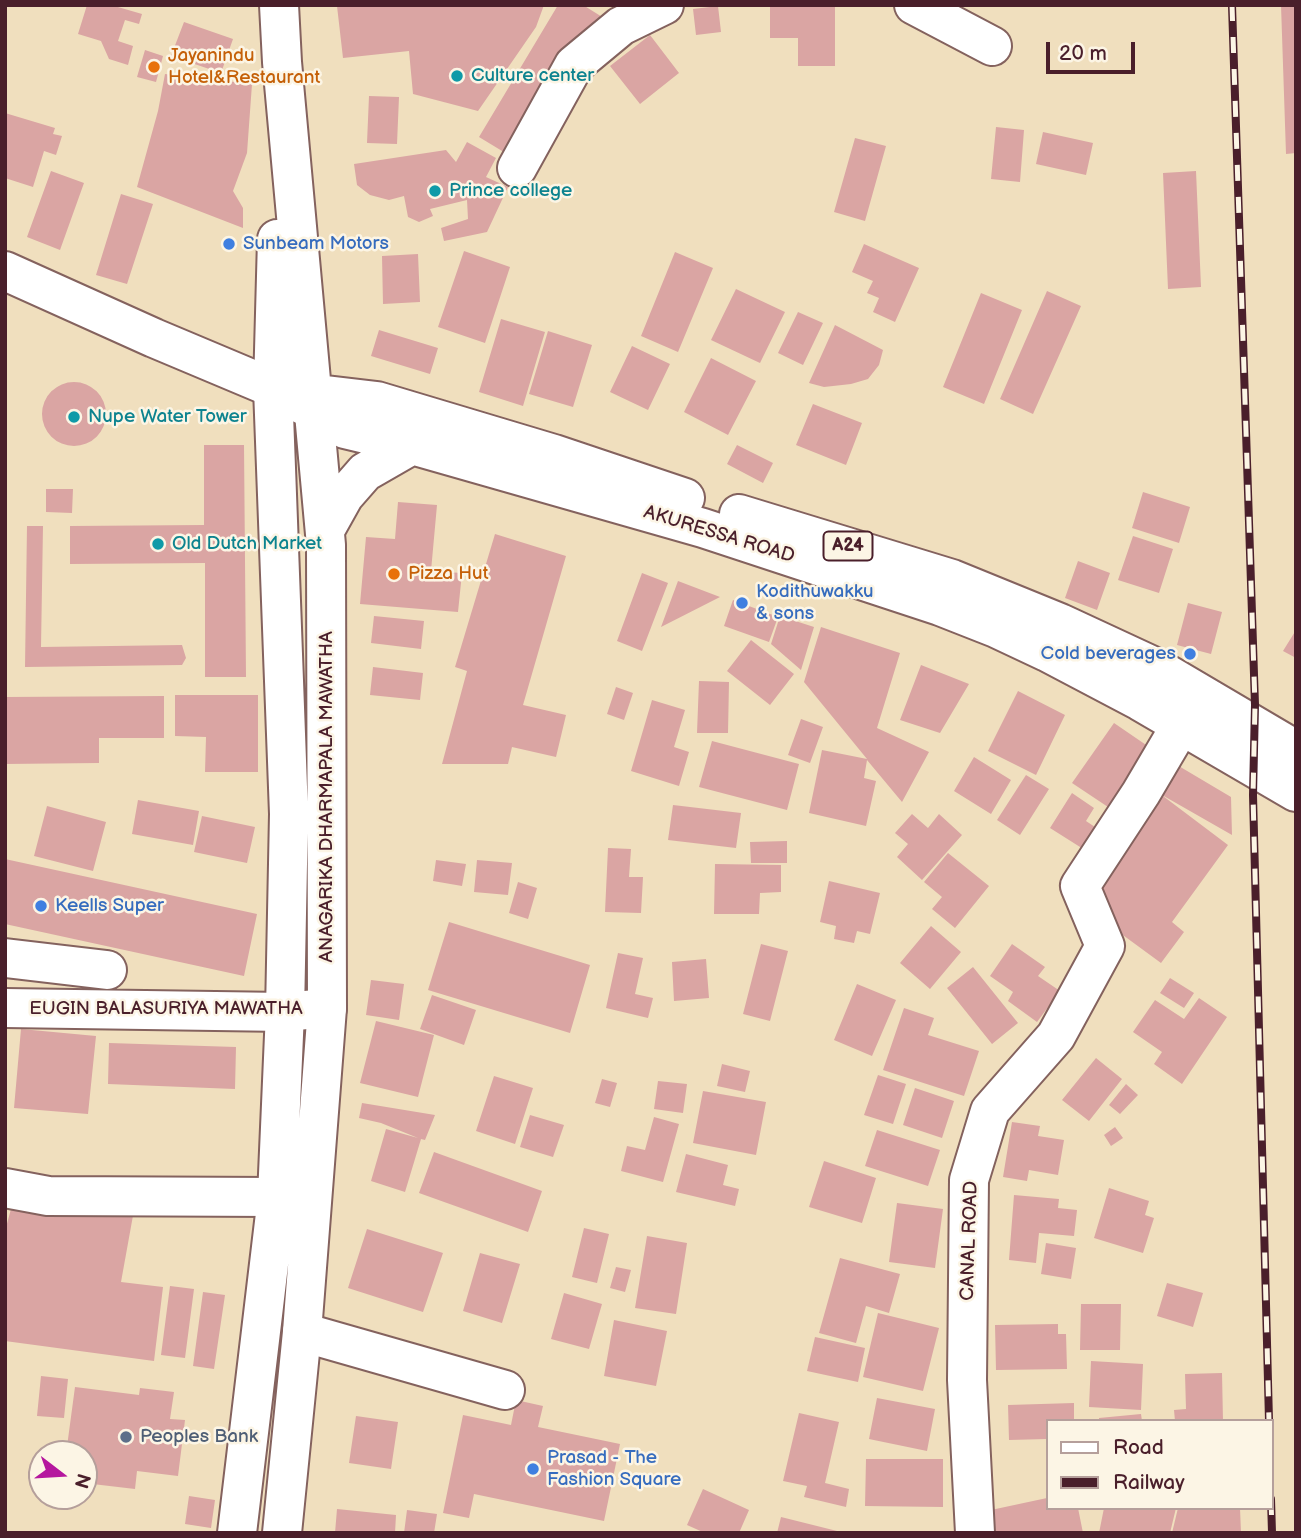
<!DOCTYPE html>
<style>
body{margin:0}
#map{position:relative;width:1301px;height:1538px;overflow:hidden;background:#f0dfbe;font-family:"Balsamiq Sans",sans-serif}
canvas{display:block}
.frame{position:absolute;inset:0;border:7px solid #4a1f2b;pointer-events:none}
.legend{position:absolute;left:1046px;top:1419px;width:228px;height:91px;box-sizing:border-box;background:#fcf5e5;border:2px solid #b59f9b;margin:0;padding:9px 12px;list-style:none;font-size:21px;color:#4a1f2b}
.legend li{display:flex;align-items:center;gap:14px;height:35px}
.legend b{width:35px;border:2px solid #b59f9b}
.north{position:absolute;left:28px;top:1440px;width:70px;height:70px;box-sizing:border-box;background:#fcf5e5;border:2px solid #b59f9b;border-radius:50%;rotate:107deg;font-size:19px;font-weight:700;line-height:28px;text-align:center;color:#4a1f2b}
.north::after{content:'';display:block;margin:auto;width:24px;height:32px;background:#b5179e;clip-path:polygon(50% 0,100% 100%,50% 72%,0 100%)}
.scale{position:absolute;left:1046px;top:42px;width:89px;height:32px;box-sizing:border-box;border:4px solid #4a1f2b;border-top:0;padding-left:9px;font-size:21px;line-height:24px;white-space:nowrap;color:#4a1f2b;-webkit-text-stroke:5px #fcf5e5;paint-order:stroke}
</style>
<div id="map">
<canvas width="1301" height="1538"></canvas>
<div class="frame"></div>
<ul class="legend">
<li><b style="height:9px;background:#fff"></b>Road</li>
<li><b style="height:9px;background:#4a1f2b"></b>Railway</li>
</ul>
<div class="north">N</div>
<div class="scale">20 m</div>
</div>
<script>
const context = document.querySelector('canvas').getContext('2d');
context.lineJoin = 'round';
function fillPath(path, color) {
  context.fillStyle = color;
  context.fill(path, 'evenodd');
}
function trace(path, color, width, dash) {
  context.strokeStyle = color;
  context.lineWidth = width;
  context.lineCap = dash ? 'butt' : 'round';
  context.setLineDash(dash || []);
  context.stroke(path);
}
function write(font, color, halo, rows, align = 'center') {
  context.font = font + ' "Balsamiq Sans",sans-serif';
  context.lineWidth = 5;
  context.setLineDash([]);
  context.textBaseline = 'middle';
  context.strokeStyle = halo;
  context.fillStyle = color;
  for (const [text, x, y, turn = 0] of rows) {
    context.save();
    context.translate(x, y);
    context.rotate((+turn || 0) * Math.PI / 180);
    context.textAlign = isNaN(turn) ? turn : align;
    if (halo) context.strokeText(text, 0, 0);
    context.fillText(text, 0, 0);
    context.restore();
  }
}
const building = new Path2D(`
 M87 5H111L142 14 139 24 125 20 118 41 133 46 128 65 109 59 101 41 78 34Z
 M544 5 536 27 478 111 413 94 409 51 343 58 337 6Z
 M558 5H583L607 20 512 157 479 137Z
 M770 5H835V66H798V38H770Z
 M1281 5H1296V153L1286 154Z
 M718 6 721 32 696 35 693 9Z
 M184 22 233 39 221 73 171 56Z
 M650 35 679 73 640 104 610 66Z
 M145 50 163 56 156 82 137 77Z
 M165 74 252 84 247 153 233 191 243 208V228L137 187 158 111Z
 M369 96 399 97 397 144 367 143Z
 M5 113 55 128 53 134 62 136 56 155 44 151 33 187 5 178Z
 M996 127 1024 130 1020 182 991 179Z
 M1043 132 1093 143 1086 175 1036 164Z
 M855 138 886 146 865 221 834 212Z
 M467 142 496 158 486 177 508 187 487 232 444 241 441 228 468 219 467 200 430 209 433 216 419 222 408 217 404 196 389 200 370 195 357 185 354 164 446 150 456 162Z
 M51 171 84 183 60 250 27 237Z
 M1196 171 1201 287 1168 289 1163 173Z
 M121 194 153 204 127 284 96 275Z
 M864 244 919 268 895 322 873 312 879 298 867 293 873 281 852 272Z
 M464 251 510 267 485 343 438 327Z
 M675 252 713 268 678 352 641 336Z
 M418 254 420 302 383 304 382 256Z
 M736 289 785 312 760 363 711 340Z
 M1047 291 1081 306 1033 414 1000 399Z
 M981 293 1022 310 984 404 943 387Z
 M798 312 823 323 803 365 778 353Z
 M501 319 545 332 523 406 479 392Z
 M835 325 883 350 879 365 868 379 851 384 824 387 809 383Z
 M379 330 438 348 430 374 371 356Z
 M548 331 592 345 573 407 529 394Z
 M632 346 670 364 648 410 610 392Z
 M711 358 756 381 728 435 684 412Z
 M42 414a32 32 0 1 1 64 0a32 32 0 1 1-64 0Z
 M813 404 862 423 846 465 796 445Z
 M204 445H244L246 677H205V563L70 564V526L204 525Z
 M737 445 773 463 763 483 727 464Z
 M46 489H73L72 513 46 512Z
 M1143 492 1190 507 1179 543 1132 528Z
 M398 502 437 505 431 571 462 573 458 612 360 604 366 537 395 539Z
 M27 526H43L41 647 182 645 186 658 182 665 25 667Z
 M495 534 566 556 523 705 566 715 556 757 512 747 508 764H442L467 671 455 667Z
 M1133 536 1173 549 1159 593 1118 580Z
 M1078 561 1110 573 1097 610 1065 598Z
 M642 573 668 583 642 651 617 641Z
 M678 581 720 597 661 627Z
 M733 600 778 617 769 642 724 626Z
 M1188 603 1222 612 1211 654 1177 645Z
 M374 616 424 621 421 649 371 643Z
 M780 616 814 627 801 670 771 644Z
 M821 627 900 653 877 728 929 752 902 802 867 760 864 778 876 781 866 826 809 813 822 750 867 759 804 682Z
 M1296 630V658L1283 651Z
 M751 640 794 674 770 705 727 671Z
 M921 665 969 684 940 733 900 720Z
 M373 667 423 673 420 700 370 695Z
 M699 681 729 682 728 733H697Z
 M616 687 633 693 624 720 607 714Z
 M1018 691 1065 715 1036 775 988 751Z
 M175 695H258V772H205L206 737 175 736Z
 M164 696V738H99V763L5 764V697Z
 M652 700 685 710 674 747 689 752 679 786 631 771Z
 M801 719 823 727 810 763 788 755Z
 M1114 723 1152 749 1111 809 1072 783Z
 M712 741 799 764 787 810 699 787Z
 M974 757 1011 780 991 814 954 791Z
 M1172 762 1231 797 1232 835 1155 791Z
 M1026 775 1049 789 1020 835 997 820Z
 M1072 793 1094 808 1086 821 1101 831 1088 852 1050 828Z
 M1159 793 1228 845 1172 922 1184 932 1161 963 1101 919 1103 870Z
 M138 800 199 811 193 845 132 834Z
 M673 805 741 813 736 848 668 840Z
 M47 806 106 822 93 871 34 856Z
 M912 814 928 828 939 814 962 835 922 880 897 857 908 844 895 833Z
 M202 816 255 827 247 863 194 852Z
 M787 841V863H751L750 842Z
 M608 848 631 849 629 877H643L641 913 605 912Z
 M948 853 989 886 955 928 932 909 942 897 924 882Z
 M5 859 257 914 244 976 5 924Z
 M436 860 466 864 462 886 433 881Z
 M477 860 512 863 508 895 474 892Z
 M715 864 781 865V892L760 893 759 914H714Z
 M829 881 880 893 870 934 857 931 854 943 834 939 836 926 820 922Z
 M518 882 537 888 528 919 509 913Z
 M449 922 590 965 570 1033 428 990Z
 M931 926 961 952 930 989 900 963Z
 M761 944 788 951 770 1021 743 1014Z
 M1012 944 1045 967 1038 976 1060 991 1037 1022 1008 1001 1013 992 990 976Z
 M618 953 643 958 635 994 653 998 648 1018 606 1008Z
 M706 959 709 998 674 1001 672 962Z
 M973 967 1018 1023 992 1044 947 988Z
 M1170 978 1194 993 1184 1008 1160 993Z
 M371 980 404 984 399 1020 366 1015Z
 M857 984 896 1000 872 1056 834 1040Z
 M432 995 476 1010 464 1045 420 1029Z
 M1199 998 1227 1017 1182 1084 1154 1064 1162 1052 1133 1032 1155 1000 1184 1019Z
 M904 1008 934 1018 928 1035 979 1051 964 1096 883 1070Z
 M376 1021 434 1035 418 1097 360 1083Z
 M21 1029 96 1036 88 1114 14 1108Z
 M109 1043 236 1047 235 1089 108 1084Z
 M1096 1058 1122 1079 1089 1121 1062 1100Z
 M722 1064 750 1071 745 1092 717 1086Z
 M878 1075 906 1084 893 1124 864 1115Z
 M494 1076 533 1088 515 1144 476 1131Z
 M602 1079 617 1083 610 1107 595 1103Z
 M658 1081 687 1084 683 1113 654 1109Z
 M1126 1084 1138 1095 1120 1114 1109 1105Z
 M915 1088 954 1101 942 1138 903 1125Z
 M703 1091 766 1102 756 1155 693 1143Z
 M362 1103 435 1115 425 1140 421 1139 405 1192 371 1181 386 1129 418 1138 381 1123 359 1118Z
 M530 1115 564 1125 553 1157 520 1147Z
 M654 1117 679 1124 663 1182 621 1171 627 1146 645 1150Z
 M1012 1122 1040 1126 1038 1136 1064 1140 1058 1175 1029 1170 1027 1181 1003 1177Z
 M1115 1127 1123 1138 1111 1146 1104 1135Z
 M877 1130 940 1150 928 1186 865 1166Z
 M434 1152 542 1191 528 1232 419 1193Z
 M686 1154 728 1165 723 1185 739 1189 735 1206 676 1192Z
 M824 1161 876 1178 862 1223 809 1207Z
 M1109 1188 1149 1201 1145 1215 1154 1218 1143 1253 1094 1238Z
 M1014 1195 1059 1199 1058 1208 1077 1210 1074 1236 1039 1233 1036 1263 1009 1260Z
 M897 1203 943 1209 935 1268 889 1262Z
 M11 1209 86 1212 134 1210 121 1282 163 1287 154 1361 5 1341V1231Z
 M584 1228 609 1234 597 1283 572 1277Z
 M367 1229 443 1253 423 1312 348 1288Z
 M647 1236 687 1243 676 1314 635 1308Z
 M1046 1243 1076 1248 1071 1279 1041 1274Z
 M480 1253 520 1264 502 1323 463 1311Z
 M840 1258 900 1274 889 1313 866 1306 856 1343 819 1333Z
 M616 1267 631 1270 625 1292 610 1288Z
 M1167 1283 1203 1293 1193 1327 1157 1316Z
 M170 1286 194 1289 185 1358 161 1355Z
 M203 1292 225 1295 214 1369 193 1366Z
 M564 1293 602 1304 589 1349 551 1339Z
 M1081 1304H1121L1120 1350H1080Z
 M878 1313 939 1328 923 1391 863 1377Z
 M614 1320 667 1331 656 1386 604 1376Z
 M1058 1324V1334H1066L1067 1369 996 1370 995 1325Z
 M815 1337 865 1348 858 1382 807 1371Z
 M1091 1361 1143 1364 1141 1410 1089 1407Z
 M1222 1373 1223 1421H1175L1174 1410 1186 1409 1185 1374Z
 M41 1376 68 1379 64 1418 37 1416Z
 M75 1387 139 1395 140 1388 174 1392 170 1419 185 1420 178 1476 137 1471 135 1489 84 1483V1454H66Z
 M877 1398 935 1409 927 1451 869 1439Z
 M516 1400 543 1406 538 1427 620 1444 604 1521 474 1494 469 1518 443 1513 463 1415 511 1425Z
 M1074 1403V1421H1047V1439L1009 1440 1008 1405Z
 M799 1413 839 1422 825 1483 849 1489 846 1507 804 1497 807 1486 783 1481Z
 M1141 1414 1142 1421H1099V1418Z
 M356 1416 398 1422 391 1469 349 1463Z
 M866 1459H943V1507L865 1506Z
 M703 1489 749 1510 739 1533H705L687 1525Z
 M189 1496 215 1500 211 1528 185 1524Z
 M1047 1498V1508H1078L1083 1533H995L991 1510Z
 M1104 1508H1176L1170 1533H1099Z
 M1178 1508H1240L1241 1533H1172Z
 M337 1509 396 1515 395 1533H335Z
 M407 1510 437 1514 434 1533H404Z
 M781 1517 841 1532 840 1533H777Z`);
const minor = new Path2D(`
 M914 5 992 46
 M517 168 574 65 621 26 664 5
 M5 958 107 970
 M5 1008 285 1012 327 1008
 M5 1188 48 1196 277 1197
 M302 1332 505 1390
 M975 1533 967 1380 969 1180 990 1111 1056 1036 1105 946 1080 886 1141 793 1197 698`);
const major = new Path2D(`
 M5 271 154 338 273 388`);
const highway = new Path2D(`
 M279 5 282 62 326 545 327 1008 302 1332 282 1533
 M292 391 377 401 554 454 685 498
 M296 401 345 429 412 445 703 528 940 606 996 628 1047 652 1140 701 1296 792
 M739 514 952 579 1060 623 1157 668 1296 750
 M325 530 344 496 365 472 412 445
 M237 1533 277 1197 285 1012 289 814 273 388 277 239`);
const rail = new Path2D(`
 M1232 5 1255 705 1253 795 1269 1421
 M1271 1499 1272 1533`);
const markers = [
 [154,67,7,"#e8710a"],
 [457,76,7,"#0f9aa8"],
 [435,191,7,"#0f9aa8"],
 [229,244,7,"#3f7fe0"],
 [74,417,7,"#0f9aa8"],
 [158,544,7,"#0f9aa8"],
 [394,574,7,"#e8710a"],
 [742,603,7,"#3f7fe0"],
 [1190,654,7,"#3f7fe0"],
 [41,906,7,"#3f7fe0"],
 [126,1437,7,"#5c6f8a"],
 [533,1469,7,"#3f7fe0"]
];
const shields = [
 [848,546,49]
];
const shieldNames = [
 ["A24",848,546]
];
const foodNames = [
 ["Jayanindu",168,56],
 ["Hotel&Restaurant",168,78],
 ["Pizza Hut",408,574]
];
const cultureNames = [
 ["Culture center",471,76],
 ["Prince college",449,191],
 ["Nupe Water Tower",88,417],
 ["Old Dutch Market",172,544]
];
const shopNames = [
 ["Sunbeam Motors",243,244],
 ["Kodithuwakku",756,592],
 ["& sons",756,614],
 ["Cold beverages",1176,654,"right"],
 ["Keells Super",55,906],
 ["Prasad - The",547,1458],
 ["Fashion Square",547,1480]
];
const streetNames = [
 ["AKURESSA ROAD",719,535,17],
 ["ANAGARIKA DHARMAPALA MAWATHA",327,797,-90],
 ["EUGIN BALASURIYA MAWATHA",166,1009],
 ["CANAL ROAD",970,1241,-88]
];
const serviceNames = [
 ["Peoples Bank",140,1437]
];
fillPath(building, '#daa5a3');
trace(minor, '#84625e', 42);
trace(major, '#84625e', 42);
trace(highway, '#84625e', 42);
trace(minor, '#fff', 38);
trace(major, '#fff', 38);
trace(highway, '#fff', 38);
trace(rail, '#4a1f2b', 8);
trace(rail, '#fcf5e5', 5, [16]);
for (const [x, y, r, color] of markers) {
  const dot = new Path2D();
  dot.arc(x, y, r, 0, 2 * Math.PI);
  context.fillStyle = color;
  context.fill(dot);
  trace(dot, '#fcf5e5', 2.5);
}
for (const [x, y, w] of shields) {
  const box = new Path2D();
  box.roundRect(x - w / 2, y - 14.5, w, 29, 5);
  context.fillStyle = '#fcf5e5';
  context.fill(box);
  trace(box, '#4a1f2b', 2);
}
write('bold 18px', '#4a1f2b', null, shieldNames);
write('19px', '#c56008', '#fcf5e5', foodNames, 'left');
write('19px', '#0d838f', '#fcf5e5', cultureNames, 'left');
write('19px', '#366cbe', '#fcf5e5', shopNames, 'left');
write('19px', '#4a1f2b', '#fcf5e5', streetNames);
write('19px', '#4e5e75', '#fcf5e5', serviceNames, 'left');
</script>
